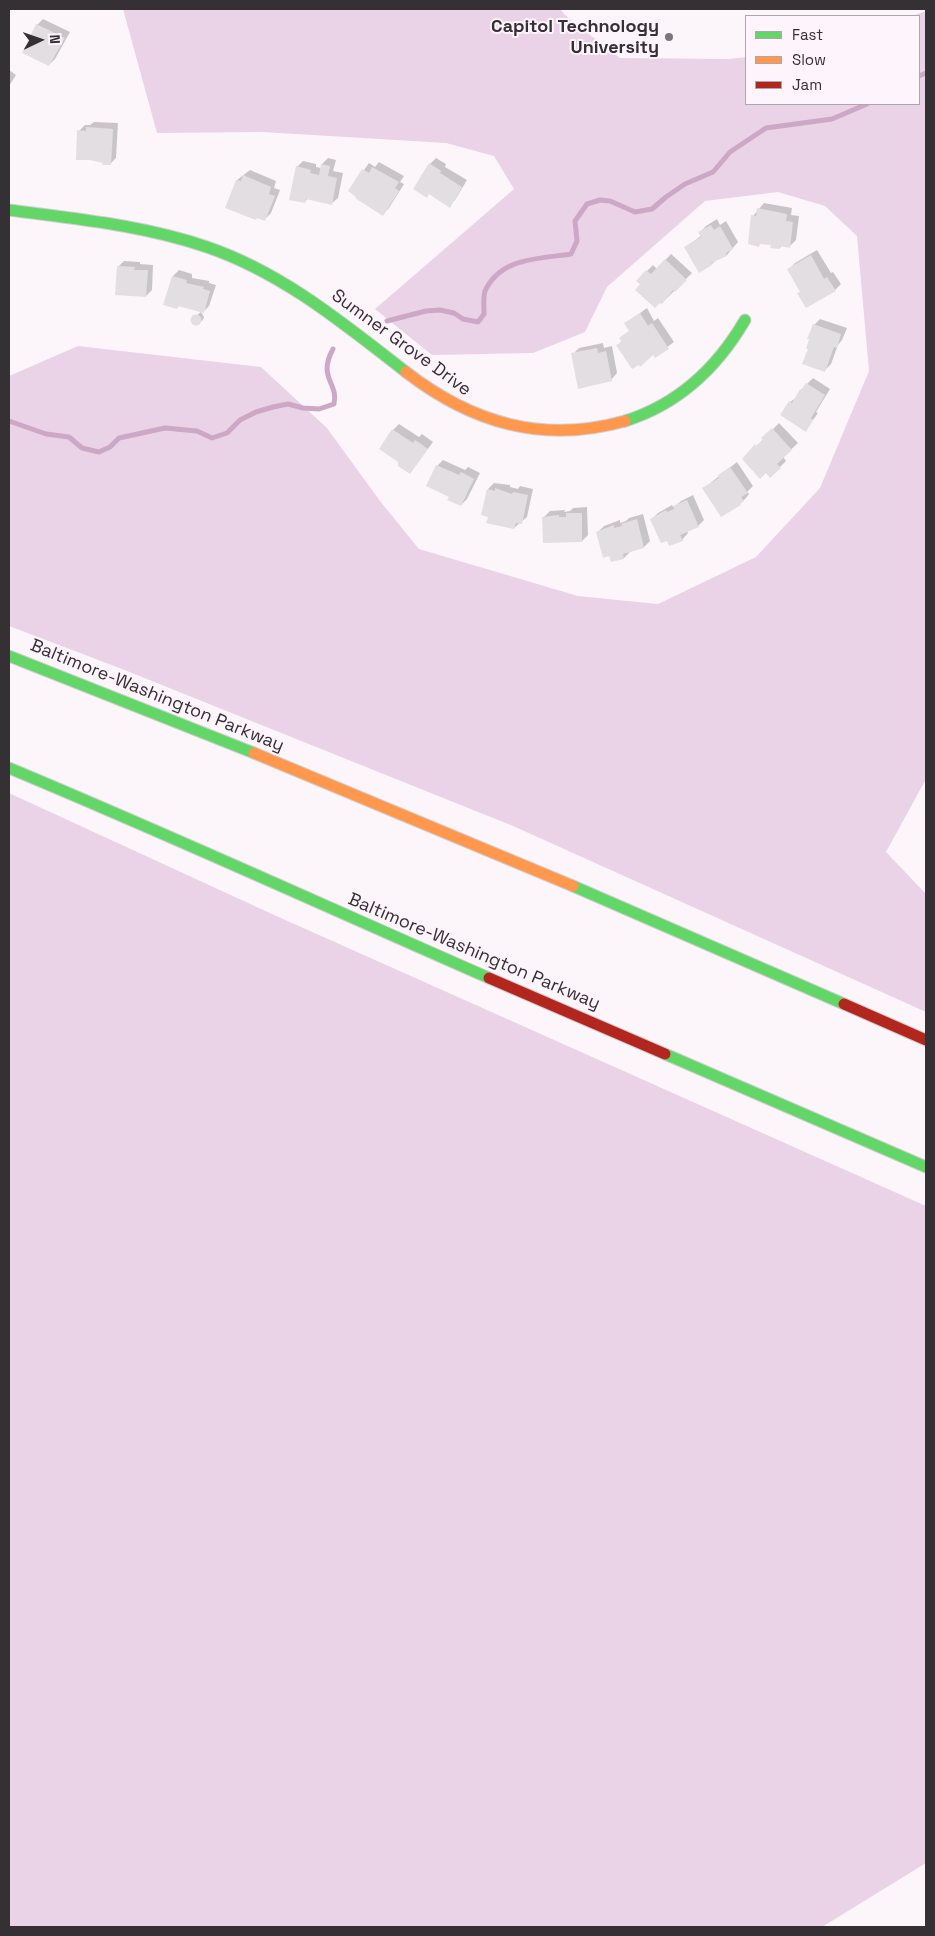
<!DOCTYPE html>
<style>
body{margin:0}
#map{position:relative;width:935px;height:1936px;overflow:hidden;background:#fcf6fb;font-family:"Space Grotesk",sans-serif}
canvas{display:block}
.frame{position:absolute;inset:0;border:10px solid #343033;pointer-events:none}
.legend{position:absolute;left:745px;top:15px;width:175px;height:90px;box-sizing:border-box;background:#fef4fc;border:1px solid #ada6ac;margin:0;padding:6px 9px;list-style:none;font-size:15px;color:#343033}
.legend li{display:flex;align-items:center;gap:10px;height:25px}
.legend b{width:25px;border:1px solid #ada6ac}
.north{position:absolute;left:15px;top:15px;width:50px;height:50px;-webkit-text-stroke:4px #fef4fc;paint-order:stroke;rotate:87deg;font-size:14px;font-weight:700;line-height:20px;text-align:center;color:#343033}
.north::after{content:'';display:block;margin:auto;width:18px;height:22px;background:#343033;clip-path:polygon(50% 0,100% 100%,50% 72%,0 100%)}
</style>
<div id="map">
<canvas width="935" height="1936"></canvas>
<div class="frame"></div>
<ul class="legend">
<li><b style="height:6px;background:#63d668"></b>Fast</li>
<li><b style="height:6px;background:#ff974d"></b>Slow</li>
<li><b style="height:6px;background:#b3261e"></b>Jam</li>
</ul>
<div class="north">N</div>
</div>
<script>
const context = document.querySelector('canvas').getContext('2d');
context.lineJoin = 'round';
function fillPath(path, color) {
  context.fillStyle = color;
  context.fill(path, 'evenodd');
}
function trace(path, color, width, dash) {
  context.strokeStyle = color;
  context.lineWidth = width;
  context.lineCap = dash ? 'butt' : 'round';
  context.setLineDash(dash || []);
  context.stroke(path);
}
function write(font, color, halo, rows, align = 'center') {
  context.font = font + ' "Space Grotesk",sans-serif';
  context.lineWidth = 4;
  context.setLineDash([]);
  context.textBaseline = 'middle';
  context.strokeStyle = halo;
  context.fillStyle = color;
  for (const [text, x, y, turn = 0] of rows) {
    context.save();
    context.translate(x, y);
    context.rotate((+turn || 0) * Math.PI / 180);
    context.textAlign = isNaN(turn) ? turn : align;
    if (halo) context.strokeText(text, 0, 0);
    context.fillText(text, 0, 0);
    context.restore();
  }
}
const green = new Path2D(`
 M123 9H560L568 18 620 58 729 59 746 57V104H919V16H912L926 11V779L886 852 926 894V1012L513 826 122 669 9 626V376L78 346 261 367 327 428 380 501 419 549 578 596 658 604 756 557 820 488 869 371 857 236 825 206 778 192 705 201 607 287 585 332 533 353 432 355 375 309 514 189 494 156 446 143 262 132 157 133Z
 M9 793 272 914 926 1206V1863L822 1927H9Z`);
const shadow = new Path2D(`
 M43 19 70 32 55 59 49 65 37 25Z
 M9 70 16 75 9 86Z
 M94 122 118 123 116 158 110 164 79 131 85 125H90Z
 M328 158 336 160 333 171 343 173 338 198 331 204 308 198 305 202 297 167 303 161 316 164V167L321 168 322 164Z
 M436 158 446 164 445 167 467 180 455 200 449 206 430 164Z
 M379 162 404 176 400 182 404 184 389 208 383 214 349 191 369 163 375 167Z
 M250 170 276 181 274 188 280 190 271 213 265 219 227 207 237 180Z
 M764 203 792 208 791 215 799 216 796 240 790 246 782 245 780 248 772 244 762 243 759 245 753 216Z
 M717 219 720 225 726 221 738 242 727 255 717 259 712 264 686 247 702 235 700 232 706 226Z
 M817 250 831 273 833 272 841 284 835 290 801 291 789 269 795 263Z
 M671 254 692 273 662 303 642 284 647 271 653 265 657 269Z
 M124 261 140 262V264L153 265 152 290 146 296 118 267Z
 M179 270 192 274V278L209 281V283L216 285 209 306 203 312 180 305 177 308 165 304 173 276Z
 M647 308 654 321 658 318 674 342 655 356 654 354 618 345 622 341 621 338 630 330 625 324Z
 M201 312 204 317 203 320 196 325 193 324V318Z
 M820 319 847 328 842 340 838 345 831 364 825 370 809 348 814 325Z
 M603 343 604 348 612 346 617 373 611 380 573 354 579 348Z
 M813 378 830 389 816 412 818 413 806 430 790 402 797 397 801 390Z
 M779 423 798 443 783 457 786 461 771 476 766 472 744 459Z
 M399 424 419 437 422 434 433 442 410 473 393 430Z
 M443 460 465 470 468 467 480 473 467 499 461 505 450 496 437 466Z
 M737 462 753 486 747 492 749 494 746 498 740 504 721 515 704 488Z
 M494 483 510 485V487L518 489 520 486 533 489 527 517 514 528 483 514 488 489Z
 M693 495 704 520 698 526 687 531 688 533 682 540 652 519 658 513 672 505 673 507 675 506 681 501Z
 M587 507 588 535 582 541 544 517 550 511 565 510 564 512 570 511 573 508Z
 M643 514 650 541 644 547 630 552 624 558 612 561 598 532 604 526 620 520V523L626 521 629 518Z`);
const stream = new Path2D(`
 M919 76 926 73
 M387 321 426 311 440 310 454 313 463 319 478 322 484 314C484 307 483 297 485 291 501 257 539 259 571 254L577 241 575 221 587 204 600 200 610 201 635 212 652 209 666 197 685 184 713 172 730 152 766 128 832 119 867 104
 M9 421 46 434 69 437 82 448 99 452 110 447 119 438 165 428 197 431 212 438 227 433 240 420 256 412 273 407 288 404 303 408 319 409 334 404C339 383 317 378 333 349`);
const building = new Path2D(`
 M36 24 65 38 49 66 22 53Z
 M86 127 113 129 111 165H102L103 163 90 160H76L77 130 86 131Z
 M429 163 441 171 440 173 462 187 450 208 429 194 427 198 413 189Z
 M321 164 330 166 328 176 337 178 332 205 306 199 305 203 289 200 296 166 311 170 310 173 319 175Z
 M372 167 399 182 395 188 399 191 383 216 355 198 356 197 348 191 362 169 369 173Z
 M243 175 271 187 269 194 275 196 265 221 257 218 256 220 225 208 236 180 241 181Z
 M757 208 787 214 786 221 793 222 790 248 780 246V249L770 248 771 245 760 244 759 247 748 244 751 215 756 216Z
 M711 225 714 230 720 226 733 249 726 253 727 256 711 263 712 265 699 273 684 247 701 237 698 232Z
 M811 255 824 279 827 277 836 291 806 308 797 293 800 292 787 269Z
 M665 259 687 280 675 292 673 290 662 304 660 303 655 308 635 290 640 284 636 281 646 270 651 274Z
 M117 266 135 267 134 270H148L146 297 115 295Z
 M172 276 187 280 186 283 204 287 203 289 210 291 204 313 178 306 177 309 163 305Z
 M640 313 648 326 652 323 669 349 655 358 653 355 640 367 639 365 632 369 616 345 622 342 619 338 629 331 624 323Z
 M190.5 320a5.5 5.5 0 1 1 11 0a5.5 5.5 0 1 1-11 0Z
 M813 324 841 334 837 348 834 347 825 372 802 364 808 349H806L809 339H807Z
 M597 348 598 353 606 351 612 381 578 389 571 353Z
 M806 383 825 395 811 418 813 420 806 432 780 415 789 401 792 403 800 389 801 390Z
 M772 428 792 450 777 464 781 468 770 478 766 473 760 479 742 459 755 444 756 446 763 440 761 438Z
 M392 429 413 443 415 440 428 449 410 474 398 466V462L379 449Z
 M436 465 459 475 461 472 474 479 461 506 447 500 449 497 426 486Z
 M730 467 748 493 741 497 744 501 740 504 741 505 721 517 702 488 719 478 718 475Z
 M495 488 512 494 513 492 528 495 522 524 516 523 514 529 486 523 488 517 481 515 487 489 495 491Z
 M687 500 699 527 680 535 683 541 669 546 667 541 661 543 650 519 666 510 667 512 674 509 673 506Z
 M566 513H582V542L543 543 542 517 559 515V517H566Z
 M637 519 644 548 623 554 624 559 611 562 609 556 603 558 596 532 614 525V528L622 526 621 524Z`);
const fast = new Path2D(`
 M9 210C76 219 143 225 207 247 283 273 344 324 406 372
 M625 421C679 404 717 368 745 320
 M9 656 254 753
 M9 768C170 835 329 908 489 978
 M573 886 844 1004
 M665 1054 926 1167`);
const slow = new Path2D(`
 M406 372C472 423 543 444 625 421
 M254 753 573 886`);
const jam = new Path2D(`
 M489 978 665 1054
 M844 1004 926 1040`);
const markers = [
 [669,37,5,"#7a7579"]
];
const poiNames = [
 ["Capitol Technology",659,27],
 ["University",659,48]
];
const streetNames = [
 ["Sumner Grove Drive",401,343,36],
 ["Baltimore-Washington Parkway",157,696,22],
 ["Baltimore-Washington Parkway",474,952,23]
];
fillPath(green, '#ead3e7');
fillPath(shadow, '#0003');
trace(stream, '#cca8c6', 5);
fillPath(building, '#e3dee2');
trace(fast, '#d2cdd1', 13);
trace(slow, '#d2cdd1', 13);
trace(jam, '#d2cdd1', 13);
trace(fast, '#63d668', 11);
trace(slow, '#ff974d', 11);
trace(jam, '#b3261e', 11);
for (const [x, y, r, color] of markers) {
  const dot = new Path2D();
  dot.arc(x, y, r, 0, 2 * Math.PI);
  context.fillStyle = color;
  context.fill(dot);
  trace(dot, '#fef4fc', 2);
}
write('bold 18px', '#343033', '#fef4fc', poiNames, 'right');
write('18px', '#343033', '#fef4fc', streetNames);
</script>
